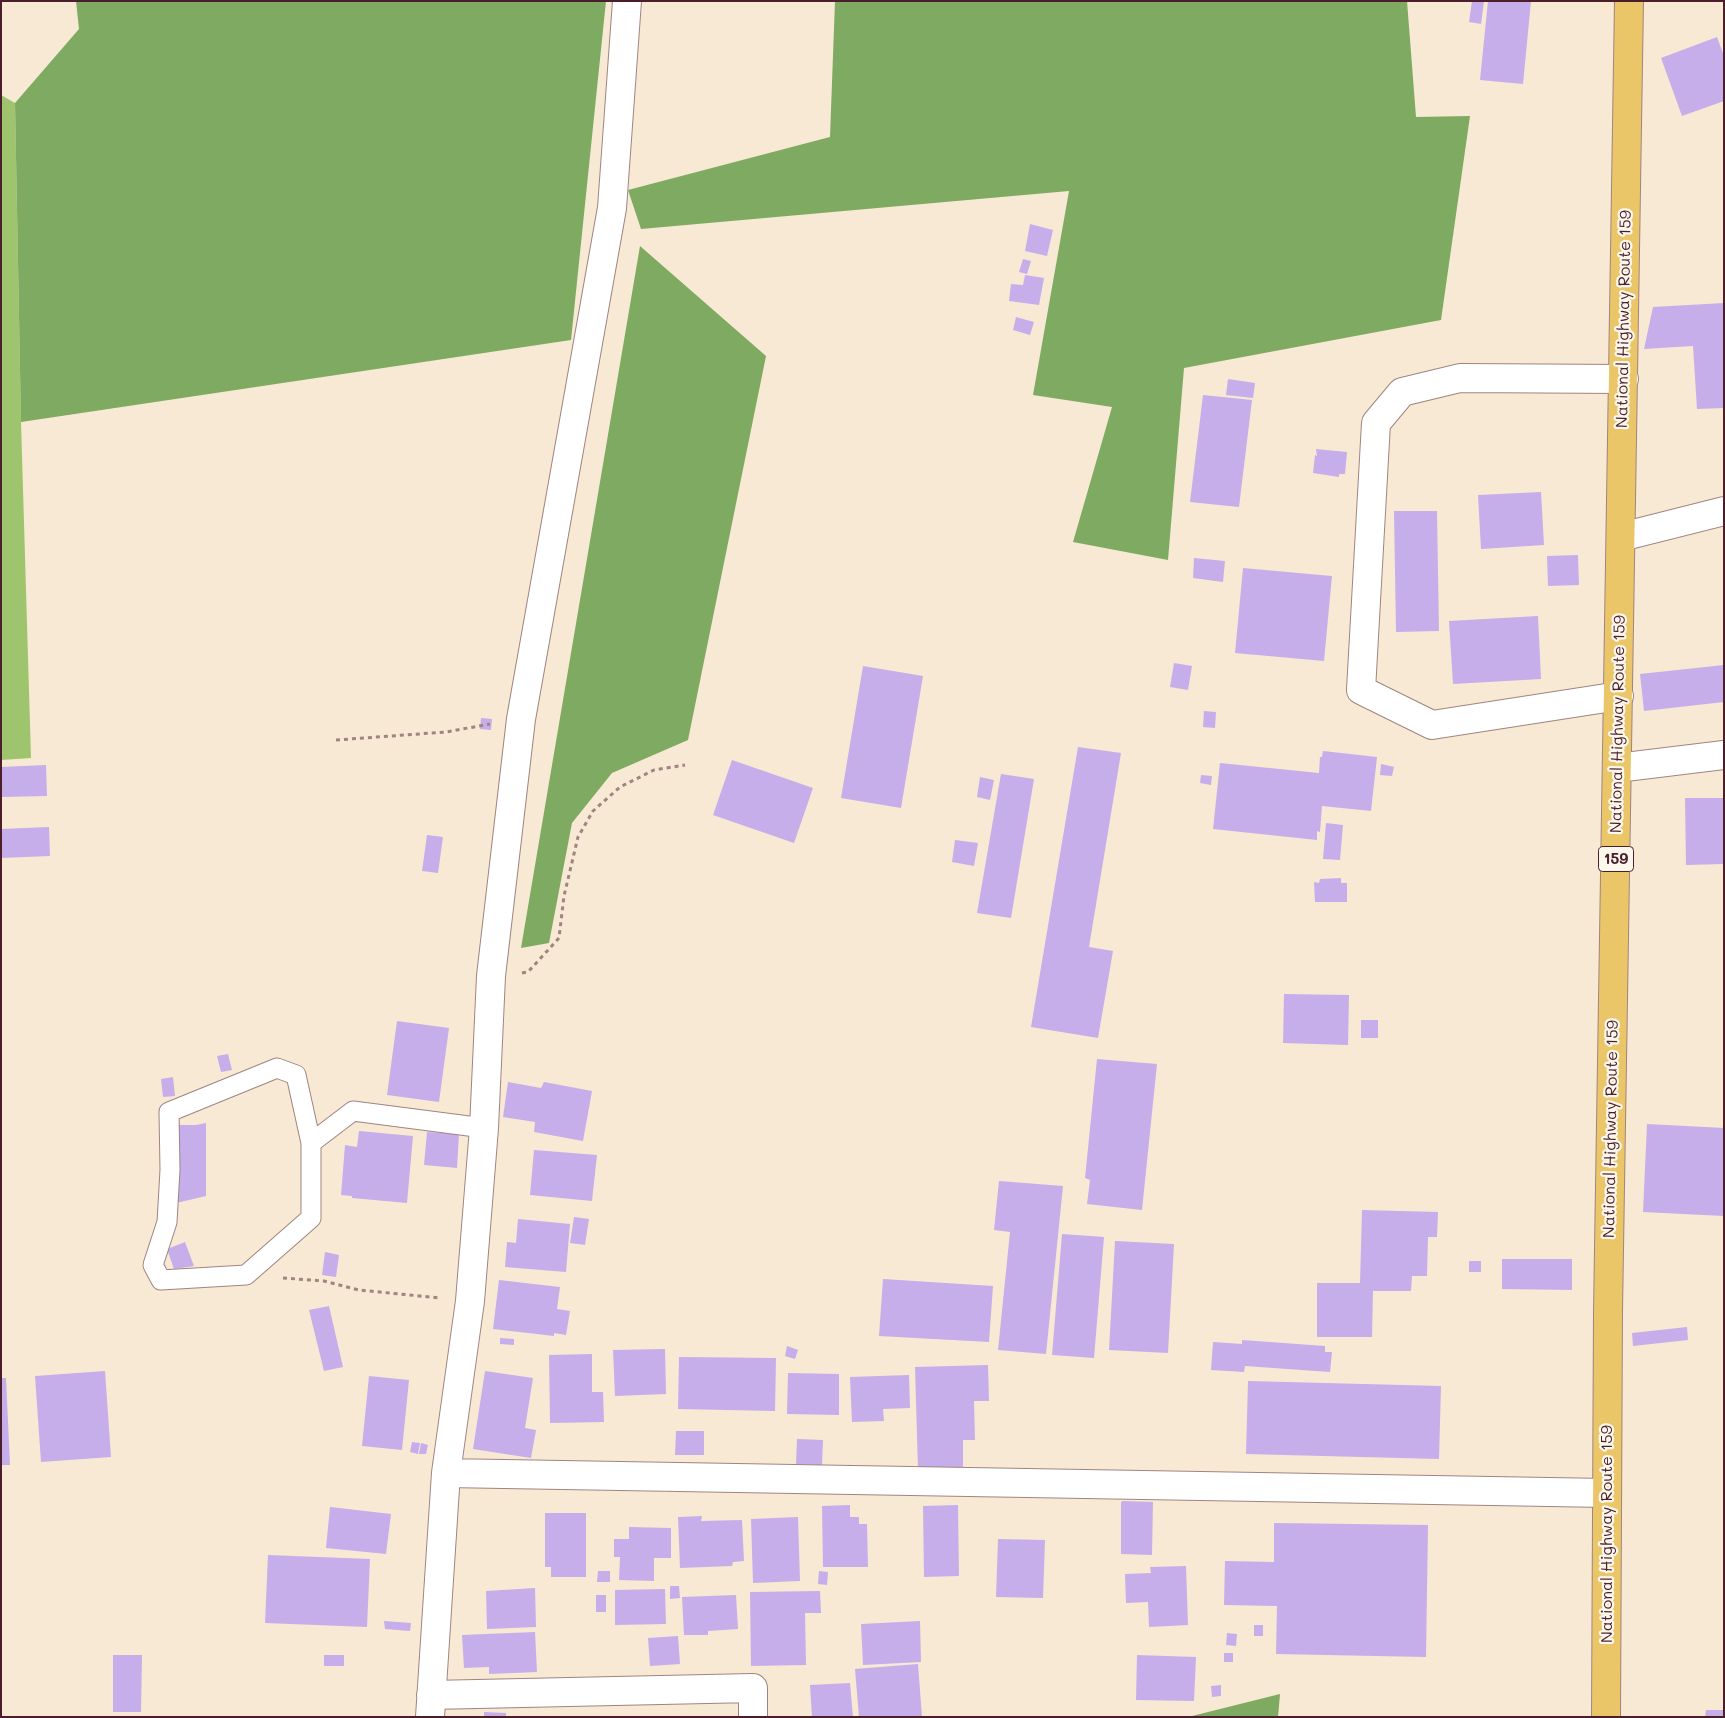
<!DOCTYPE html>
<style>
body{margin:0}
#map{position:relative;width:1725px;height:1718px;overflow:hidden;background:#f7e9d4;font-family:Mali,sans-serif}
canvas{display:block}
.frame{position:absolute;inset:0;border:2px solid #4a1f2b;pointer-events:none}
</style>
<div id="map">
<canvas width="1725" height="1718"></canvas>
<div class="frame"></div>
</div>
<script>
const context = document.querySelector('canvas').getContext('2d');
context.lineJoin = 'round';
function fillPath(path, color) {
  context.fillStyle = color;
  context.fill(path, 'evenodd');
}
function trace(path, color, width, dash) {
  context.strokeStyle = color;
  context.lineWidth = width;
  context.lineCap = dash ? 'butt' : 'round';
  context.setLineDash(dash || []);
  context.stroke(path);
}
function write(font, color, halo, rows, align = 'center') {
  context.font = font + ' Mali,sans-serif';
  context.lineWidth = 4.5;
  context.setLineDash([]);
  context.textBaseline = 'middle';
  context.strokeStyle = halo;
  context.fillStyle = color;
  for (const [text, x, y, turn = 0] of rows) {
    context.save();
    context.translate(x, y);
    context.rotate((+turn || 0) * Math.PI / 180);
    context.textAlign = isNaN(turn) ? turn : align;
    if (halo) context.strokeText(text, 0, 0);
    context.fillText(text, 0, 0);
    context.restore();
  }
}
const green = new Path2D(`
 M1 95 15 103 21 422 31 758 1 760Z`);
const forest = new Path2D(`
 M76 1H606L571 340 21 422 15 103 79 29Z
 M835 1H1407L1416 117 1470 116 1441 320 1184 368 1168 560 1073 542 1112 407 1033 395 1069 191 641 229 628 190 830 137Z
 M640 246 766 356 688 740 612 773 572 823 549 943 521 948Z
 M1280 1694 1278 1717H1188Z`);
const building = new Path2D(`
 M1472 1H1484L1481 24 1469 22Z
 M1488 1H1531L1523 84 1480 80Z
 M1717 37 1724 56V101L1682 116 1661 58Z
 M1030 224 1053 230 1047 256 1025 251Z
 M1023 259 1031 261 1027 274 1019 272Z
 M1025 275 1044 278 1039 305 1009 301 1011 284 1023 285Z
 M1724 303V408L1697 409 1693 346 1644 349 1653 307Z
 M1016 317 1034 322 1030 335 1013 330Z
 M1228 379 1255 383 1253 398 1226 395Z
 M1203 395 1252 400 1239 507 1190 502Z
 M1316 449 1347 452 1345 474H1339V477L1313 473 1315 455 1317 456Z
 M1541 492 1544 545 1481 549 1478 495Z
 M1394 511H1437L1439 631 1396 632Z
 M1578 555 1579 585 1548 586 1547 556Z
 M1194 558 1225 561 1223 582 1193 578Z
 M1243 568 1332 576 1324 661 1235 653Z
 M1538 616 1541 679 1453 684 1449 621Z
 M1174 663 1192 666 1188 690 1170 687Z
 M1724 665V702L1644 711 1640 674Z
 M863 666 923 676 901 808 841 798Z
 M1204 711 1216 712 1215 728 1203 727Z
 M481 718 492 719 491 730 480 729Z
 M1078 747 1121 753 1089 947 1113 951 1098 1038 1031 1027Z
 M1323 751 1377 757 1371 811 1322 806 1320 832 1317 831V840L1213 829 1220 763 1319 773 1320 757H1322Z
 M732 760 813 788 794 843 713 815Z
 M1381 764 1394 767 1392 776 1380 775Z
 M46 765 47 796 1 797V767Z
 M1001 774 1034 779 1011 918 977 913Z
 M1201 775 1212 776 1211 785 1200 783Z
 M980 777 994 780 990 800 977 797Z
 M1685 798H1724V864L1686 865Z
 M1326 823 1343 825 1340 860 1323 859Z
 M49 827 50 856 1 858V829Z
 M427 835 443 837 438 873 422 871Z
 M955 840 978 843 974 866 952 862Z
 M1341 878V883H1347V902H1315L1314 882 1319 883 1320 879Z
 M1284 994 1349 995 1348 1045 1283 1043Z
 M1361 1020H1378V1038H1361Z
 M397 1021 449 1028 439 1102 387 1095Z
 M228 1054 232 1070 221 1072 217 1056Z
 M1097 1059 1157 1064 1142 1210 1087 1204 1090 1180 1085 1178Z
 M173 1077 175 1096 163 1097 161 1079Z
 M508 1082 541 1088 544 1082 592 1091 583 1141 534 1132 535 1122 503 1117Z
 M206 1123V1196L176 1203 178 1125H196Z
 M1647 1124 1724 1128V1216L1643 1212Z
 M359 1131 413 1136 407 1203 352 1198V1196L341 1195 345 1145 357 1147Z
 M427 1132 459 1134 457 1168 424 1165Z
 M534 1150 597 1155 592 1201 530 1195Z
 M999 1181 1063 1186 1046 1354 998 1350 1010 1232 994 1230Z
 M1362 1210 1438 1212 1437 1237H1428L1427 1276H1412L1411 1291H1373L1372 1337H1317V1283H1360Z
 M574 1217 589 1219 585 1245 570 1243Z
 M518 1219 570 1224 566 1272 505 1267 507 1242 516 1243Z
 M1062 1234 1104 1237 1094 1358 1052 1355Z
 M1115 1241 1174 1244 1168 1353 1109 1350Z
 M185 1242 194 1266 174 1269 167 1249Z
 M325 1252 339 1255 336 1277 322 1275Z
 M1502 1259H1572V1290L1502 1289Z
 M1469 1261H1481V1272H1469Z
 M883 1279 993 1286 989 1342 879 1336Z
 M499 1280 560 1287 557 1309 570 1311 566 1335 554 1333V1336L493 1329Z
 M329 1306 343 1367 324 1371 309 1310Z
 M1687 1327 1688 1340 1633 1346 1632 1333Z
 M500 1338 514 1339V1345L500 1344Z
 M1242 1340 1325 1346V1352H1332L1330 1372 1245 1366 1244 1372 1211 1370 1213 1342 1242 1344Z
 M787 1346 798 1350 795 1359 785 1356Z
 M665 1349 666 1394 615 1396 613 1350Z
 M592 1354V1392H603L604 1422 550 1423 549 1355Z
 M679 1357 776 1358 775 1411 678 1409Z
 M988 1365 989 1401H974L975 1440H963V1469L918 1470 915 1367Z
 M105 1371 111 1457 41 1462 35 1376Z
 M485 1371 533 1378 525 1428 536 1430 531 1458 473 1449Z
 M788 1373 839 1374V1415L787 1414Z
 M909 1375 910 1408 883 1409 884 1421 852 1422 850 1377Z
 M369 1376 409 1380 402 1450 362 1446Z
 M1 1378H6L10 1465H1Z
 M1248 1381 1441 1386 1439 1459 1246 1454Z
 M676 1431H704V1455H675Z
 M797 1439 823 1440 822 1465 796 1464Z
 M412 1442 420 1443 418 1454 410 1452Z
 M421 1443 428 1445 426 1454H419Z
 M1123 1501 1153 1502 1152 1555 1121 1554V1502Z
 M850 1505V1517H859V1524H867L868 1567H823L822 1506Z
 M958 1505 959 1576 924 1577 923 1506Z
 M330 1507 391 1514 386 1554 326 1548Z
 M545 1513H586V1577H551V1567H545Z
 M702 1516 701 1521 742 1520 744 1561 733 1562 732 1566 680 1568 678 1517Z
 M798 1517 800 1581 753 1583 751 1519Z
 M1274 1523 1428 1525 1426 1657 1276 1654 1277 1606 1224 1605 1225 1561 1274 1562Z
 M629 1527 671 1528V1558H654V1581L619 1580 620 1557H614V1539H629Z
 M998 1539 1045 1540 1043 1598 996 1597Z
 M268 1555 370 1559 367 1627 265 1623Z
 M1186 1566 1188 1625 1149 1627 1148 1602 1126 1603 1125 1574 1151 1573 1150 1567Z
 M598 1571H610V1582H597Z
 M819 1571 828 1572 827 1585 818 1584Z
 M670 1586H679L680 1598 670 1599Z
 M535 1588 536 1627 487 1629 486 1591Z
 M665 1589 666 1624 615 1625V1590Z
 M820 1591 821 1613H805L806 1665 751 1666 750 1592Z
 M596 1595H606V1612H596Z
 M736 1595 738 1629 708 1631V1635H684L682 1597Z
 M384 1621 411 1623 410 1631 385 1629Z
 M920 1621 921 1662 863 1665 861 1624Z
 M1254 1625H1263V1636H1254Z
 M535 1632 537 1672 489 1674V1667L464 1668 462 1635Z
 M1227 1633 1237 1634 1236 1646 1226 1645Z
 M678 1636 680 1664 650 1666 648 1638Z
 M1224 1653H1233V1662H1224Z
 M113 1655H142L141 1712H113Z
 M324 1655H344V1666H324Z
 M1137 1655 1196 1657 1194 1701 1136 1700Z
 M918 1664 922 1717H859L855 1669Z
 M850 1683 853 1717H812L810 1685Z
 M1221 1685V1696L1212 1697 1211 1686Z
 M1706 1710H1724V1717H1705Z
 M484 1712 506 1713V1717H484Z`);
const path = new Path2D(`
 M336 740 446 732 490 724
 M522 973 528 972 559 938 564 896 578 837 593 811 620 787 654 770 685 765
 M283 1278 324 1281 359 1290 440 1298`);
const service = new Path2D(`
 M311 1143 296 1075 277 1068 169 1112 170 1170 167 1222 153 1265 161 1280 246 1275 311 1218V1143L353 1111 484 1128`);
const minor = new Path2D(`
 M1621 537 1724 511
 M1619 696 1432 725 1361 690 1376 423 1402 392 1460 378 1624 379
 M1617 768 1724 755
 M446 1473 1607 1493
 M431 1695 753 1688V1717
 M430 1717 446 1473 470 1301 484 1128 491 976 521 719 612 208 627 1`);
const trunk = new Path2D(`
 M1606 1717 1608 1311 1629 1`);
const shields = [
 [1616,859,35]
];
const shieldNames = [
 ["159",1616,859]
];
const streetNames = [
 ["National Highway Route 159",1624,319,-89],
 ["National Highway Route 159",1618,724,-89],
 ["National Highway Route 159",1611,1129,-89],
 ["National Highway Route 159",1607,1534,-90]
];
fillPath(green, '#9fc46e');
fillPath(forest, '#7faa61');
fillPath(building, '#c6aeea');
trace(service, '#a08480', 21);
trace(minor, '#a08480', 30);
trace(trunk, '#a08480', 30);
trace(path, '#a08480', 3, [4, 4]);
trace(service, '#fff', 19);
trace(minor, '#fff', 28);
trace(trunk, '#ebc669', 28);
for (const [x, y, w] of shields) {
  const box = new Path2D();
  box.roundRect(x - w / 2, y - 12.5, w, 25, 4);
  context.fillStyle = '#fbf7ec';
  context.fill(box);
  trace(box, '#4a1f2b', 1);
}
write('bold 15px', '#4a1f2b', null, shieldNames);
write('16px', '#4a1f2b', '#fbf7ec', streetNames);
</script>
